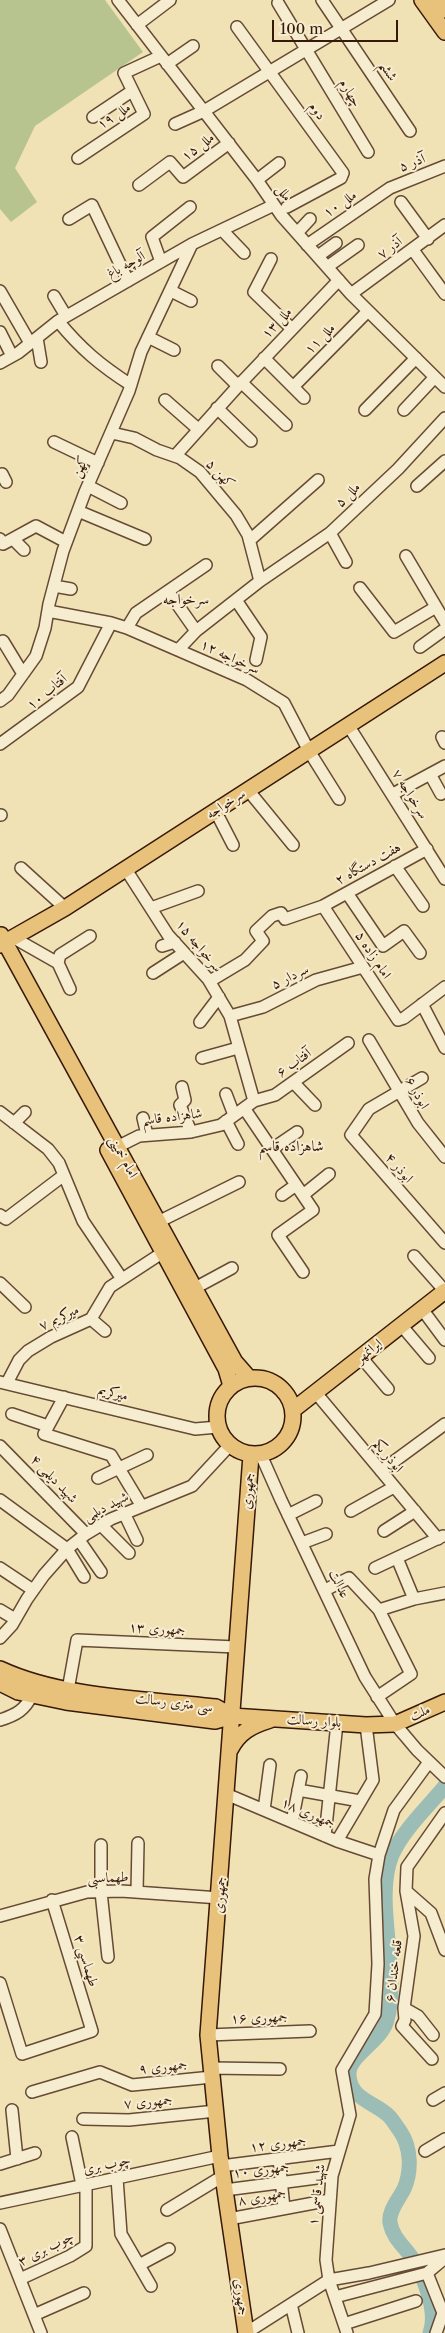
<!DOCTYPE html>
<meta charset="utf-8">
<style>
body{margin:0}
#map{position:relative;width:445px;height:2333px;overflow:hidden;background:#f1e2b6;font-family:"Libre Caslon Text",serif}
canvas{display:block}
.scale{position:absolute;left:272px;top:20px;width:126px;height:22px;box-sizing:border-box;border:2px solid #371909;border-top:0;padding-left:6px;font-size:15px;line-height:18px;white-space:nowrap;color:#371909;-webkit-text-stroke:4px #f6ecd0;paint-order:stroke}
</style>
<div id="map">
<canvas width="445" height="2333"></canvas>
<div class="scale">100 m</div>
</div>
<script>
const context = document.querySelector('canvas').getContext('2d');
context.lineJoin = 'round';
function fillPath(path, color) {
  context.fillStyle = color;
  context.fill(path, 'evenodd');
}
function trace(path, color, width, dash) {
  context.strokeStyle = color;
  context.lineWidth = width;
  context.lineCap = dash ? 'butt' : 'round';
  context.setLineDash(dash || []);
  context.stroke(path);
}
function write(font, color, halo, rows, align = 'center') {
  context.font = font + ' "Libre Caslon Text",Amiri,serif';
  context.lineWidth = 4;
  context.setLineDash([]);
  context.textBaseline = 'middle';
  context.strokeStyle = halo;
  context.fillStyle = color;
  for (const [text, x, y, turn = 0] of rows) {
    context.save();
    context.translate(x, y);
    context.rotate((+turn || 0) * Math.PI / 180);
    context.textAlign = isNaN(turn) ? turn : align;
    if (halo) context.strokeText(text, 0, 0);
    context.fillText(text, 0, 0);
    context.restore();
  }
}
const green = new Path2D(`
 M0 0H105L143 52 35 126 15 168 37 202 11 222 0 209Z`);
const river = new Path2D(`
 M430 2333C438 2312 424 2277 412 2258 404 2246 393 2238 390 2223 388 2211 399 2199 404 2189 412 2171 411 2147 400 2131 396 2126 393 2120 389 2116 375 2102 349 2099 349 2074 348 2056 382 2041 387 2020 401 1971 373 1901 392 1855 403 1830 428 1807 445 1786`);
const minor = new Path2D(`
 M118 0 257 180 281 215 351 294 445 387
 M322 0 410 131
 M278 3 368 152
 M137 25 170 0
 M237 27 343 173 341 178 287 207
 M167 64 193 46
 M93 117 132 91
 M175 124 204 111 389 0
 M78 158 144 114 124 73 161 56
 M257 180 279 163
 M139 185 170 162 183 177 229 143
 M401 202 428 239
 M69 219 92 205 128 281
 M222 230 244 253
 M297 233 310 219
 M307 245 390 188 445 166
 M413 250 445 294
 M318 256 336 243
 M271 259 254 292 292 329
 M161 262 152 237 190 207
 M327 267 358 245
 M0 291 30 343
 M171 291 191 301
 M351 294 445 225
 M54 296 66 316
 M58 321C81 349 100 365 131 385
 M0 332 12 356
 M148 337 174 350
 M37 338 41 362
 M264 358 304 398
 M0 363 18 353 58 321 192 244 274 205
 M218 366 238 386
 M241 382 286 425
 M293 387 368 311
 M165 400 198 429
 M217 408 251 441
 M365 410 416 358
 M404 410 435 377
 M112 433 134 438 157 450 180 458 200 472 236 515 248 535 260 581
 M54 442 98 463
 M175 456 238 386 339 280
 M0 475 2 474 6 482
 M88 486 121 503
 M417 486 445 461
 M78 511 145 539
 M330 533 346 562
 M0 539 3 544 36 526 66 542
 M13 539 24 550
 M250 540 318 480
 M406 556 445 622
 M54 586 71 589
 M360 588 394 632 436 607
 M168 591 196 631
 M236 600 261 637 256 660
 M48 611 111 623 127 628 247 680 284 703 309 751 339 799
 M127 628 136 613 206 565
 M3 641 23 674
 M420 647 445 629
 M178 650 196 631 260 581 330 533 398 469 445 418
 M0 701 8 695 36 656 45 628 49 604 63 551 85 492 129 391 141 352 192 244
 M348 725 445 879
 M442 737 445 743
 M0 744 78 687 111 623
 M430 774 441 794
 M248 790 293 845
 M393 794 445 766
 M215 810 233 845
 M0 815H1
 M395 866 423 906
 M21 868 65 908
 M125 868 168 935 208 979 230 1016 254 1101
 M347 893 383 946 404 931 420 953
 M323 906 398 1020 404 1018 445 987
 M151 908 198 891
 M14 938 58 963 70 989
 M162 946 175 942
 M58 963 60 955 90 936
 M153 973 184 953
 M210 981 245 960 263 941 256 931 272 916 281 913 285 919 323 906 427 849
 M422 1004 445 1048
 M230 1016 263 1007 316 980 363 967
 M200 1022 219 997
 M369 1040 418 1123 445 1157
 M202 1058 238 1048
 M422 1078 369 1109 351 1135 445 1243
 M293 1082 315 1105
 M182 1087 185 1100 180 1105 191 1132
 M226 1094 234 1115
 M244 1108 313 1210 278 1235 303 1272
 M0 1112 48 1149 59 1163 83 1221 122 1279
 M143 1118 147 1135
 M226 1121 238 1144
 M14 1123 25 1112
 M117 1147 139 1136 191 1132 221 1125 254 1101 275 1095 348 1043
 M272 1149 297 1132
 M282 1195 296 1185
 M303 1195 329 1174
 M0 1215 6 1219 64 1175
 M158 1222 239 1182
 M414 1256 445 1291
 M0 1283 25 1307
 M195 1288 232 1268
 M422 1309 445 1340
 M91 1319 105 1331
 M401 1325 429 1358
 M361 1357 388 1389
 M0 1382 195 1429 218 1427
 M7 1383 19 1360 28 1351 51 1337 91 1319 110 1287 162 1253
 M316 1393 438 1539
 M64 1397 44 1434 111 1455 141 1505
 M12 1414 48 1426
 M0 1446 86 1534
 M261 1455 281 1500 365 1677 395 1724 417 1750 445 1777
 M381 1471 445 1424
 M98 1478 147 1455
 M0 1500 67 1549 84 1577
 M351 1511 394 1487
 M124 1513 137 1540
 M288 1515 316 1501
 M101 1525 129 1553
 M384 1531 415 1511
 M79 1540 101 1572
 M302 1543 326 1534
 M397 1558 414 1599
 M0 1568 33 1590
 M375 1568 443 1536
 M325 1590 349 1578 379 1610 411 1674 377 1697
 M0 1610 15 1619
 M379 1610 414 1599 445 1593
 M0 1638 12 1625 27 1599 44 1575 67 1549 86 1534 111 1519 192 1486 230 1445
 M68 1690 77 1640 236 1647
 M0 1720C16 1715 25 1710 32 1695
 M298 1790 360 1801
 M226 1794 337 1841 379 1855
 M264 1810 270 1765
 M292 1822 301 1776
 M325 1836 337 1723
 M337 1841 373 1780 366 1725
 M101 1845V1892L108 1957
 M406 1891 431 1913 445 1950
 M137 1892 138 1843
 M0 1916 87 1892 121 1891 220 1898
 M0 1983 22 2054 92 2031 52 1900
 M404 2008 418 2016 433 2035
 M208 2035 310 2031
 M432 2059 402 2026 405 2020 404 2008 414 1936 406 1891 407 1867 445 1813
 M211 2068 280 2069
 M32 2092 100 2072 132 2085 212 2077
 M433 2100 445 2093
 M12 2110 17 2159
 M83 2119 129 2120 216 2111
 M72 2137 82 2185
 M425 2151 445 2139
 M279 2159 284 2208
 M0 2164 35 2153
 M221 2166 339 2151
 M117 2178 121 2234 151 2286
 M225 2190 332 2176
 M0 2203 220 2156
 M167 2210 223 2176
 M229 2219 330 2200
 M0 2229 41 2333
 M139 2265 169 2249
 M20 2279 70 2256 86 2246V2184
 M335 2297 427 2273
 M291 2304 298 2333
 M34 2315 84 2293
 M344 2324 416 2301
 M246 2333 329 2280 369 2273 445 2255
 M347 2333 329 2280 326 2260 332 2176 350 2115 342 2070 375 2014 378 1964 375 1879 379 1855 394 1810 429 1762
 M436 2333 443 2313 427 2273 445 2258`);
const major = new Path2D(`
 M422 0 445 32
 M438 0 445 10
 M1 935 235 1362 249 1378
 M0 945 65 908 445 663
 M108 1150 226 1369 231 1386
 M217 1416a38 38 0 1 1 76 0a38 38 0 1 1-76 0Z
 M293 1410 445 1291
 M0 1669C62 1698 147 1699 216 1707L232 1716
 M0 1683 18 1692 66 1702 215 1721 232 1716 366 1725 395 1724 445 1702
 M230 1750C239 1732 251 1726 270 1720
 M246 2333 220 2156 208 2035 251 1455`);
const streetNames = [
 ["ششم",388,71,56],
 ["چهارم",350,93,59],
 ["دوم",317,111,54],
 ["ملل ۱۹",114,116,-33],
 ["ملل ۱۵",198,147,-37],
 ["آذر ۵",412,163,-21],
 ["ملل",284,193,56],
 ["۱۰ ملل",340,204,-34],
 ["آذر ۷",390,248,-36],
 ["آلوچه باغ",126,265,-29],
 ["ملل ۱۳",277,323,-46],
 ["۱۱ ملل",320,339,-45],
 ["کهن",80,467,-66],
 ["۵ کهن",220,474,47],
 ["ملل ۵",348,495,-44],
 ["۱۲ سرخواجه",230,657,25],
 ["۱۰ آفتاب",47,692,-39],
 ["سرخواجه ۷",410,794,58],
 ["سرخواجه",226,804,-33],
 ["هفت دستگاه ۲",368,864,-29],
 ["سرخواجه ۱۵",199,946,50],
 ["۵ امام زاده",373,955,57],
 ["۵ سردار",290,977,-26],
 ["آفتاب ۶",294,1063,-35],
 ["ابوذر ۶",417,1093,60],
 ["شاهزاده قاسم",172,1117,-7],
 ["امام خمینی",123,1157,61],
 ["ابوذر ۴",399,1168,49],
 ["۷ میرکریم",59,1318,-25],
 ["ایرانمهر",369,1351,-38],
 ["میرکریم",113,1393,14],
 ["ابوذر یکم",388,1456,50],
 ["۴ شهید دیلمی",54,1479,46],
 ["جمهوری",248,1491,-85],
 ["شهید دیلمی",106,1507,-28],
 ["عدالت",339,1584,64],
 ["۱۳ جمهوری",157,1629,3],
 ["سی متری رسالت",174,1703,7],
 ["ملت",420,1713,-23],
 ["بلوار رسالت",314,1721,4],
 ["جمهوری ۱۸",308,1813,23],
 ["طهماسبی",108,1878,-2],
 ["جمهوری",220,1895,-86],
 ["۳ طهماسبی",86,1961,73],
 ["۶ قلعه خندان",394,1971,-83],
 ["۱۶ جمهوری",259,2018,-2],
 ["۹ جمهوری",163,2067,-6],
 ["۷ جمهوری",148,2102,-5],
 ["۱۲ جمهوری",278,2144,-7],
 ["چوب بری",107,2165,-12],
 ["۱۰ جمهوری",261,2170,-7],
 ["۱ شهید قاسمی",317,2195,-83],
 ["۸ جمهوری",262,2197,-10],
 ["۳ چوب بری",46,2249,-27],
 ["جمهوری",241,2297,82]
];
const neighbourhoodNames = [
 ["سرخواجه",186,600],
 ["شاهزاده قاسم",291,1147]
];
fillPath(green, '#b7c490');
trace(river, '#9cbdb5', 15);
trace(minor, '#664b34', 14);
trace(major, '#371909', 18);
trace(minor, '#f6ecd0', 11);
trace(major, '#e8c17b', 15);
write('14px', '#371909', '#f6ecd0', streetNames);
write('15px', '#371909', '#f6ecd0', neighbourhoodNames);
</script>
